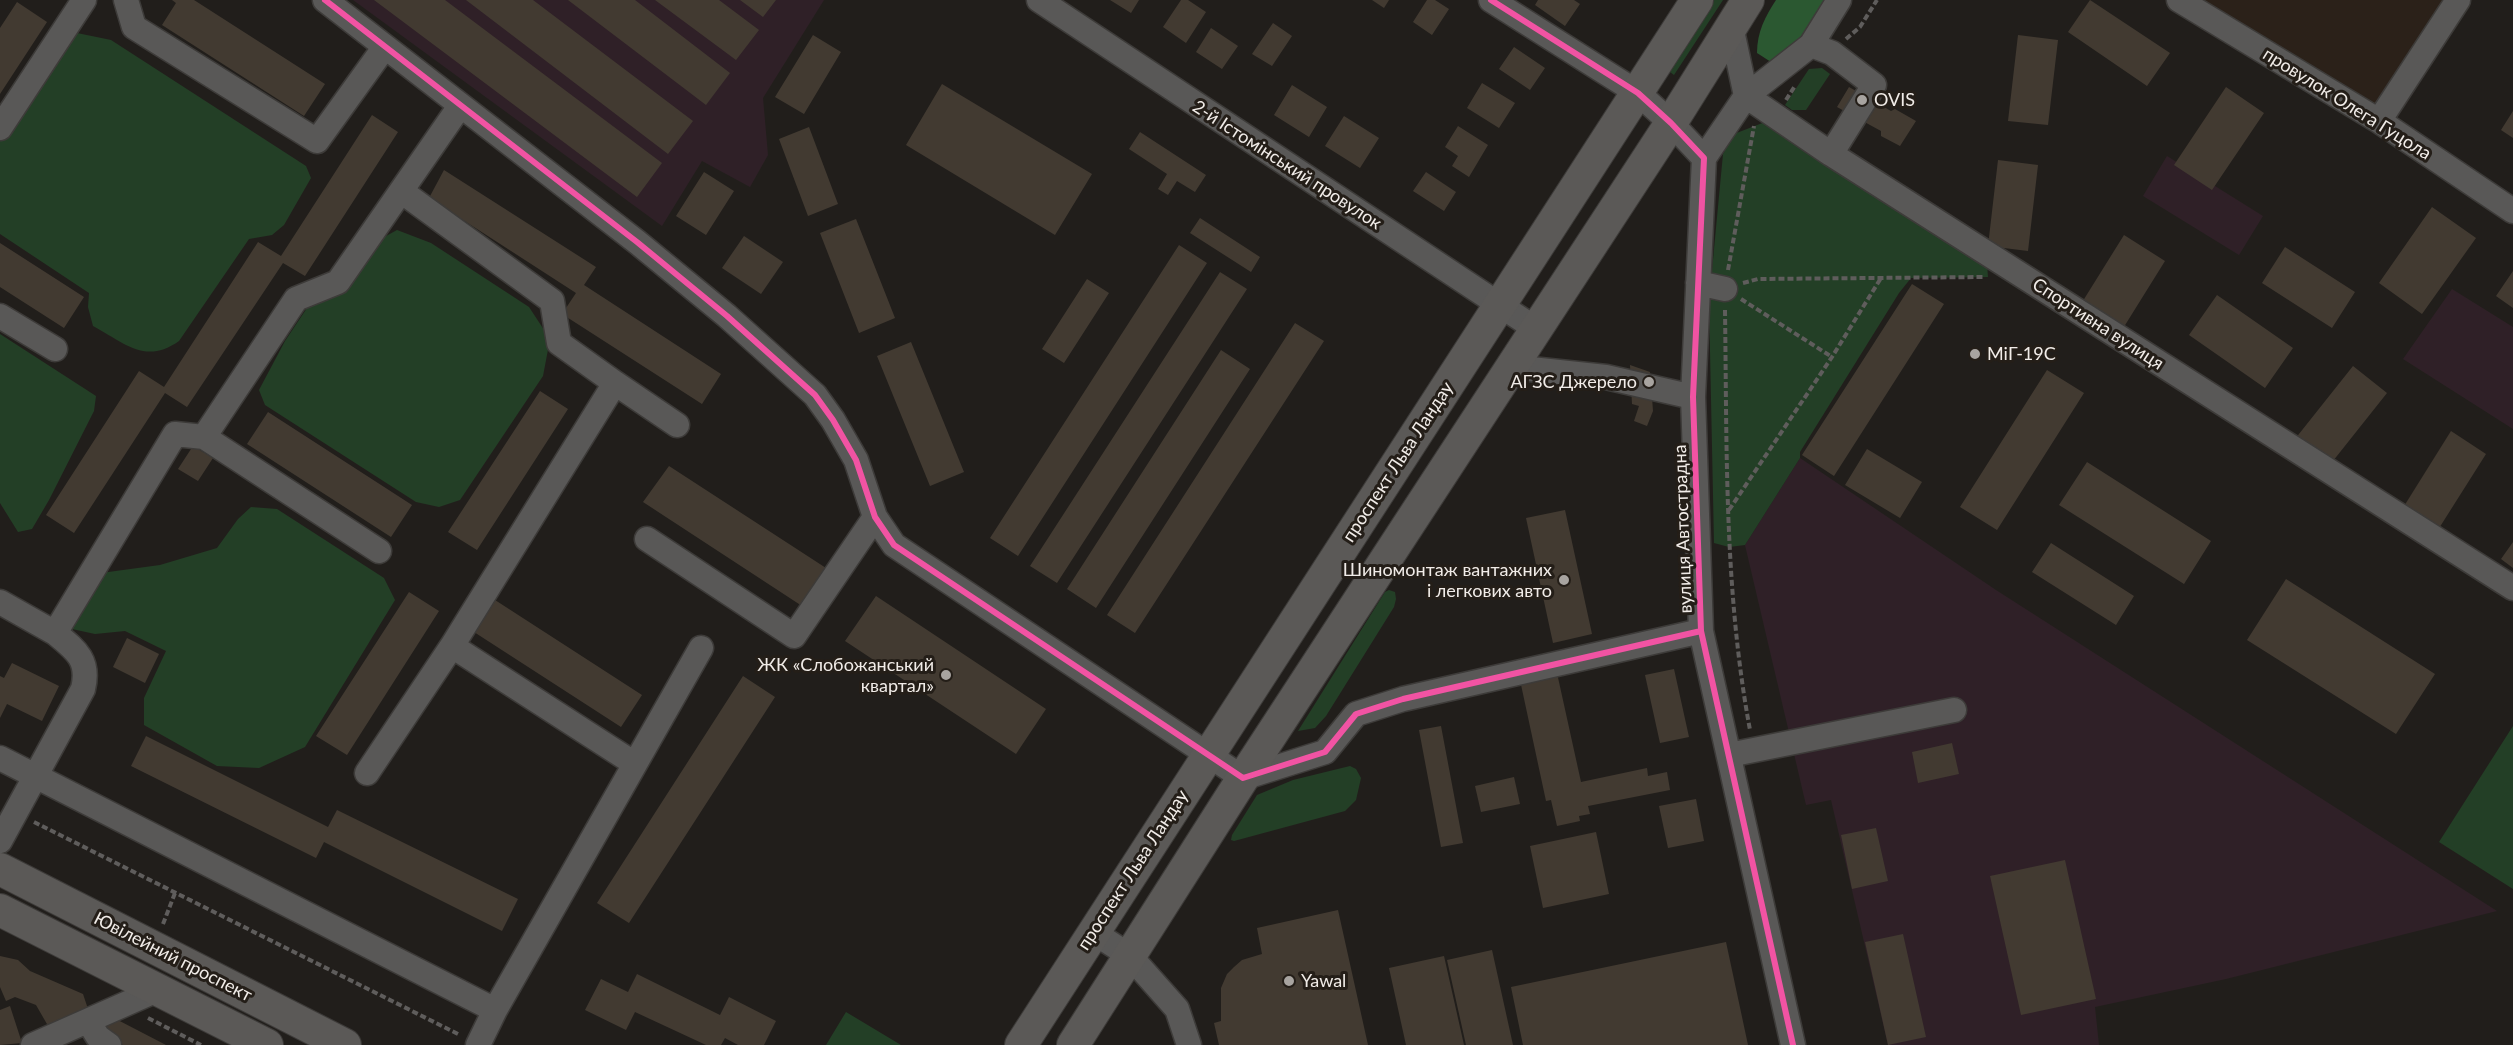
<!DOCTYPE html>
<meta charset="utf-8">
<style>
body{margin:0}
canvas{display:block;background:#211e1b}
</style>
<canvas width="2513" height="1045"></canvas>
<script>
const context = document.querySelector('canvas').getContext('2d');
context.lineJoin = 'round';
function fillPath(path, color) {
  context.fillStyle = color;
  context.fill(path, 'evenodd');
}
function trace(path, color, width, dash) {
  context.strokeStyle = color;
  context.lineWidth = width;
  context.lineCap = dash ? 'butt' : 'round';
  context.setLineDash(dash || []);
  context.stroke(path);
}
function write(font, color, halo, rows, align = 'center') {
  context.font = font + ' Lato,sans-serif';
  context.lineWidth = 6;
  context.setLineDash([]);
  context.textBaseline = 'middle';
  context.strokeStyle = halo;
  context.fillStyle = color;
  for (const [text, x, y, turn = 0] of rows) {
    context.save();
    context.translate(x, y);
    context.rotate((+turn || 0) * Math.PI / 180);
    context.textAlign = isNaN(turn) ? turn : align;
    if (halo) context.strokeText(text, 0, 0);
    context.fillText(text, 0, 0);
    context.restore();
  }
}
const industrial = new Path2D(`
 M353 0H824L763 98 768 155 750 187 702 161 662 226Z
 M2167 156 2263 216 2239 255 2143 196Z
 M2452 289 2513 327V429L2403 359Z
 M1800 458 1996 590 2497 911 2226 979 2095 1007 2099 1045H1888L1831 800 1806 805 1745 545Z`);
const built = new Path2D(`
 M2199 0H2445L2373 108Z`);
const green = new Path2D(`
 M1710 0H1723L1674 75 1666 69Z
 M77 33 111 40 306 166 311 178 284 225 272 235 249 239 179 341C145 365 125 343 93 326L88 307 89 293 0 234V140L63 43Z
 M1822 68 1830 74 1806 110H1792L1785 105 1809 69Z
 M1765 122 1987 264 1988 277 1911 278 1899 293 1800 452V458L1745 545 1729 547 1714 543 1709 302 1723 154 1734 134Z
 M397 230 431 243 529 307 550 339 543 376 460 500 439 507 416 502 265 405 259 390 285 341 309 305 377 241Z
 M0 334 96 396 94 411 49 500 32 529 18 532 0 503Z
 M251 507 277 509 384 578 395 600 305 747 259 768 217 766 144 725V698L166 651 125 631 95 634 72 629 68 620 101 573 160 565 217 548 238 519Z
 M1389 590 1395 592 1396 599 1394 607 1326 716 1315 728 1298 731 1385 592Z
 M2513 726V889L2439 842Z
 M1350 766 1356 769 1361 778 1356 800 1345 811 1234 841 1231 840 1232 835 1257 795 1293 780Z
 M846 1012 901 1045H826Z`);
const forest = new Path2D(`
 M1776 0H1825L1787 58 1771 62 1757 53C1757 32 1765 17 1776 0Z`);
const building = new Path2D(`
 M172 0H194L325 84 304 116 162 25 176 3Z
 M374 0H445L662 163 637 197Z
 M466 0H533L693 121 668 154Z
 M568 0H635L730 73 706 105Z
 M655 0H719L759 30 736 60Z
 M740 0H776L763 17Z
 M1110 0H1139L1131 13Z
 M1181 0H1188L1206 12 1186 43 1163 27Z
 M1372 0H1389L1384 8Z
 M1427 0H1435L1449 9 1432 35 1413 22Z
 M1538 0H1574L1580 4 1565 26 1535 5Z
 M2090 0 2170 53 2147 86 2068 32Z
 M17 2 47 22 0 94V28Z
 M1273 23 1292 36 1272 66 1252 54Z
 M1211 28 1238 46 1222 69 1196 52Z
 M813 35 841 52 804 114 775 97Z
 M2018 35 2058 40 2048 125 2008 121Z
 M1514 47 1545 68 1530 90 1499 69Z
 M1482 83 1515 103 1499 128 1467 108Z
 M942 84 1092 174 1055 235 906 145Z
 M1292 85 1327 107 1309 137 1274 115Z
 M1849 87 1891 111 1895 109 1916 121 1900 146 1881 136V131L1837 107Z
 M2226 87 2264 113 2212 190 2174 165Z
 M2513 111V138L2501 130Z
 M372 115 398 132 305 276 283 263 187 407 165 393 74 533 46 515 139 371 164 387 258 242 281 256Z
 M1344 116 1379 138 1360 168 1325 146Z
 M1458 126 1488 145 1469 177 1452 166 1458 156 1445 147Z
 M809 127 838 204 808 216 779 139Z
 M1140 132 1206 175 1195 192 1177 181 1168 195 1158 189 1167 174 1129 149Z
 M1998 160 2038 165 2028 251 1988 246Z
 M444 170 596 267 584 285 721 374 702 404 562 314 576 293 429 198Z
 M704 172 734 191 706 235 676 216Z
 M1426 172 1456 192 1444 211 1413 191Z
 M2432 207 2476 238 2422 314 2379 283Z
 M1200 218 1260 257 1251 272 1190 233Z
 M856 219 895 318 859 333 820 233Z
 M2124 235 2165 261 2122 330 2081 304Z
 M744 236 783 262 761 294 722 268Z
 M0 243 84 297 64 328 0 287Z
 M1179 245 1207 263 1018 556 990 538Z
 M2285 247 2355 292 2332 328 2262 283Z
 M2513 271V308L2496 296Z
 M1220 272 1247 289 1057 583 1030 566Z
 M1087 279 1109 293 1064 363 1042 349Z
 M1912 284 1944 304 1834 476 1802 455Z
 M2217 295 2293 348 2265 388 2189 335Z
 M1295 323 1324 341 1135 633 1107 615Z
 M911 342 964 472 930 486 877 356Z
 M1221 350 1250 369 1096 608 1067 589Z
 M1630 365 1650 372 1653 411 1647 426 1634 421 1639 406 1632 404Z
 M2353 366 2387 393 2329 466 2295 439Z
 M2047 370 2084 393 1997 530 1960 507Z
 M540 391 568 409 477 550 448 532Z
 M268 412 412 505 391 537 247 444Z
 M2451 431 2486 454 2436 533 2401 511Z
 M193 446 213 458 198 481 178 469Z
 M1867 449 1922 482 1900 518 1845 485Z
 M2087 462 2211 541 2184 584 2059 505Z
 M669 466 826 568 802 606 643 502Z
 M1565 510 1592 634 1553 643 1526 518Z
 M2513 542V568L2501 559Z
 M2051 543 2134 596 2116 625 2032 572Z
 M2286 579 2435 674 2396 734 2247 640Z
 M409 592 439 611 347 755 316 736Z
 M876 596 1046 709 1016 754 845 641Z
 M495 600 642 695 621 727 474 632Z
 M127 638 159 654 145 683 113 667Z
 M12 663 59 686 42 721 7 704 0 718V676L4 678Z
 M1674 669 1689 737 1660 743 1645 675Z
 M1557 673 1581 782 1647 768 1648 776 1667 772 1670 790 1588 806 1590 814 1579 816 1580 821 1557 826 1551 800 1546 801 1520 680Z
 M743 676 775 697 629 923 597 903Z
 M1441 726 1463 843 1441 847 1419 730Z
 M146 736 328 827 337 810 518 899 502 931 324 842 316 858 131 766Z
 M1952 743 1959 774 1918 783 1912 752Z
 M1514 777 1520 804 1481 812 1475 786Z
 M1696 799 1704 841 1668 848 1659 806Z
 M1876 828 1888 881 1852 889 1841 835Z
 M1596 832 1609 894 1543 908 1530 846Z
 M2065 860 2096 999 2021 1015 1990 876Z
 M1338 910 1368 1045H1219L1214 1023 1221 1021V988L1227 974 1234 967 1242 960 1262 954 1257 928Z
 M1903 934 1926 1037 1888 1045 1865 942Z
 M1726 942 1748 1045H1523L1511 987Z
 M1492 950 1513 1045H1466L1447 960Z
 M0 956 18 960 30 971 83 994 90 1015 51 1031 36 1005 15 997 6 1001 0 987Z
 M1444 956 1464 1045H1406L1389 968Z
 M637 974 720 1015 729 997 776 1021 764 1045H738L725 1038 721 1045H706L635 1012 626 1030 585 1010 601 979 628 992Z
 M10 1006 22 1043 0 1045V1010Z
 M112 1017 166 1045H123L102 1034Z`);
const path = new Path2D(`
 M1846 39 1860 27 1877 0
 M1786 100 1795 86
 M1728 270 1754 126
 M1743 283 1758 279 1984 277
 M1741 299 1832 357
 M1725 310C1727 450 1724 591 1750 730
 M1729 510 1832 357 1881 278
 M34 822 460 1035
 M163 924 175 893
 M148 1018 201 1045`);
const minor = new Path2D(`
 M126 0 134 27 317 141 384 48
 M325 0 637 242 727 316 815 395 833 420 856 460 875 517 894 545 1243 778 1325 752 1356 714 1403 699 1701 631
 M1039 0 1536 329
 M1491 0 1638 93 1671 123 1704 158 1693 397 1701 631 1793 1045
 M2179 0 2379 121 2513 211
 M1731 26 1746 96 1831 154 2513 588
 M1811 45 1832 53 1874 85 1831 154
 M2379 121 2458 0
 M0 128 84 0
 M1704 158 1746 96 1811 45 1839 0
 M401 191 552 301 559 343 615 383
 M1698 283 1725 289
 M0 316 55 349
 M1512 367 1606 377 1693 397
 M204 437 379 551
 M647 539 794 636 875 517
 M0 602 55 633
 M452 646 615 383 677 425
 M1729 755 1954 710
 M0 758 495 1010 478 1045
 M367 773 452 646 635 764
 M0 841 83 689C90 660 76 650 55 633L175 434 204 437 296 299 338 282 460 106
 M1093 932 1130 956 1177 1009 1189 1045
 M495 1010 701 648
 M88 1021 98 1037 109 1045
 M33 1045 157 990`);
const major = new Path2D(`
 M0 869 345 1045
 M0 910 267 1045
 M1021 1045 1697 0
 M1073 1045 1243 778 1671 123 1748 0`);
const cycleway = new Path2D(`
 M325 0 637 242 727 316 815 395 833 420 856 460 875 517 894 545 1243 778 1325 752 1356 714 1403 699 1701 631
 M1491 0 1638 93 1671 123 1704 158 1693 397 1701 631 1793 1045`);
const markers = [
 [1862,100,6,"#a8a4a0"],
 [1975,354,6,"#a8a4a0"],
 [1649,382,6,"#a8a4a0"],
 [1564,580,6,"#a8a4a0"],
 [946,675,6,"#a8a4a0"],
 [1289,981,6,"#a8a4a0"]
];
const poiNames = [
 ["OVIS",1874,100],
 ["МіГ-19С",1987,354],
 ["АГЗС Джерело",1637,382,"right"],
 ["Шиномонтаж вантажних",1552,570,"right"],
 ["і легкових авто",1552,591,"right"],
 ["ЖК «Слобожанський",934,665,"right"],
 ["квартал»",934,686,"right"],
 ["Yawal",1301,981]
];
const streetNames = [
 ["провулок Олега Гуцола",2347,104,32],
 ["2-й Істомінський провулок",1287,165,33],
 ["Спортивна вулиця",2098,324,33],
 ["проспект Льва Ландау",1398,462,-57],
 ["вулиця Автострадна",1683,529,-92],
 ["проспект Льва Ландау",1133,870,-57],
 ["Ювілейний проспект",173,957,27]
];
fillPath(industrial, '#2f2027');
fillPath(built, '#2b2119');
fillPath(green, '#233f26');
fillPath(forest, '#2b5831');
fillPath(building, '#423a31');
trace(minor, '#3d3b39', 27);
trace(major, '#3d3b39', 34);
trace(path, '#5f5d5c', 4, [6, 3]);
trace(minor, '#595857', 24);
trace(major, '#5b5957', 32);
trace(cycleway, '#f153a3', 6);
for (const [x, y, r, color] of markers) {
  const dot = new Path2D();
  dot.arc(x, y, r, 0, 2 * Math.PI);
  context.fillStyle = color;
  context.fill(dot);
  trace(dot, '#241e18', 2);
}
write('18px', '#f1ece8', '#241e18', poiNames, 'left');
write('18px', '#f1ece8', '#241e18', streetNames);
</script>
